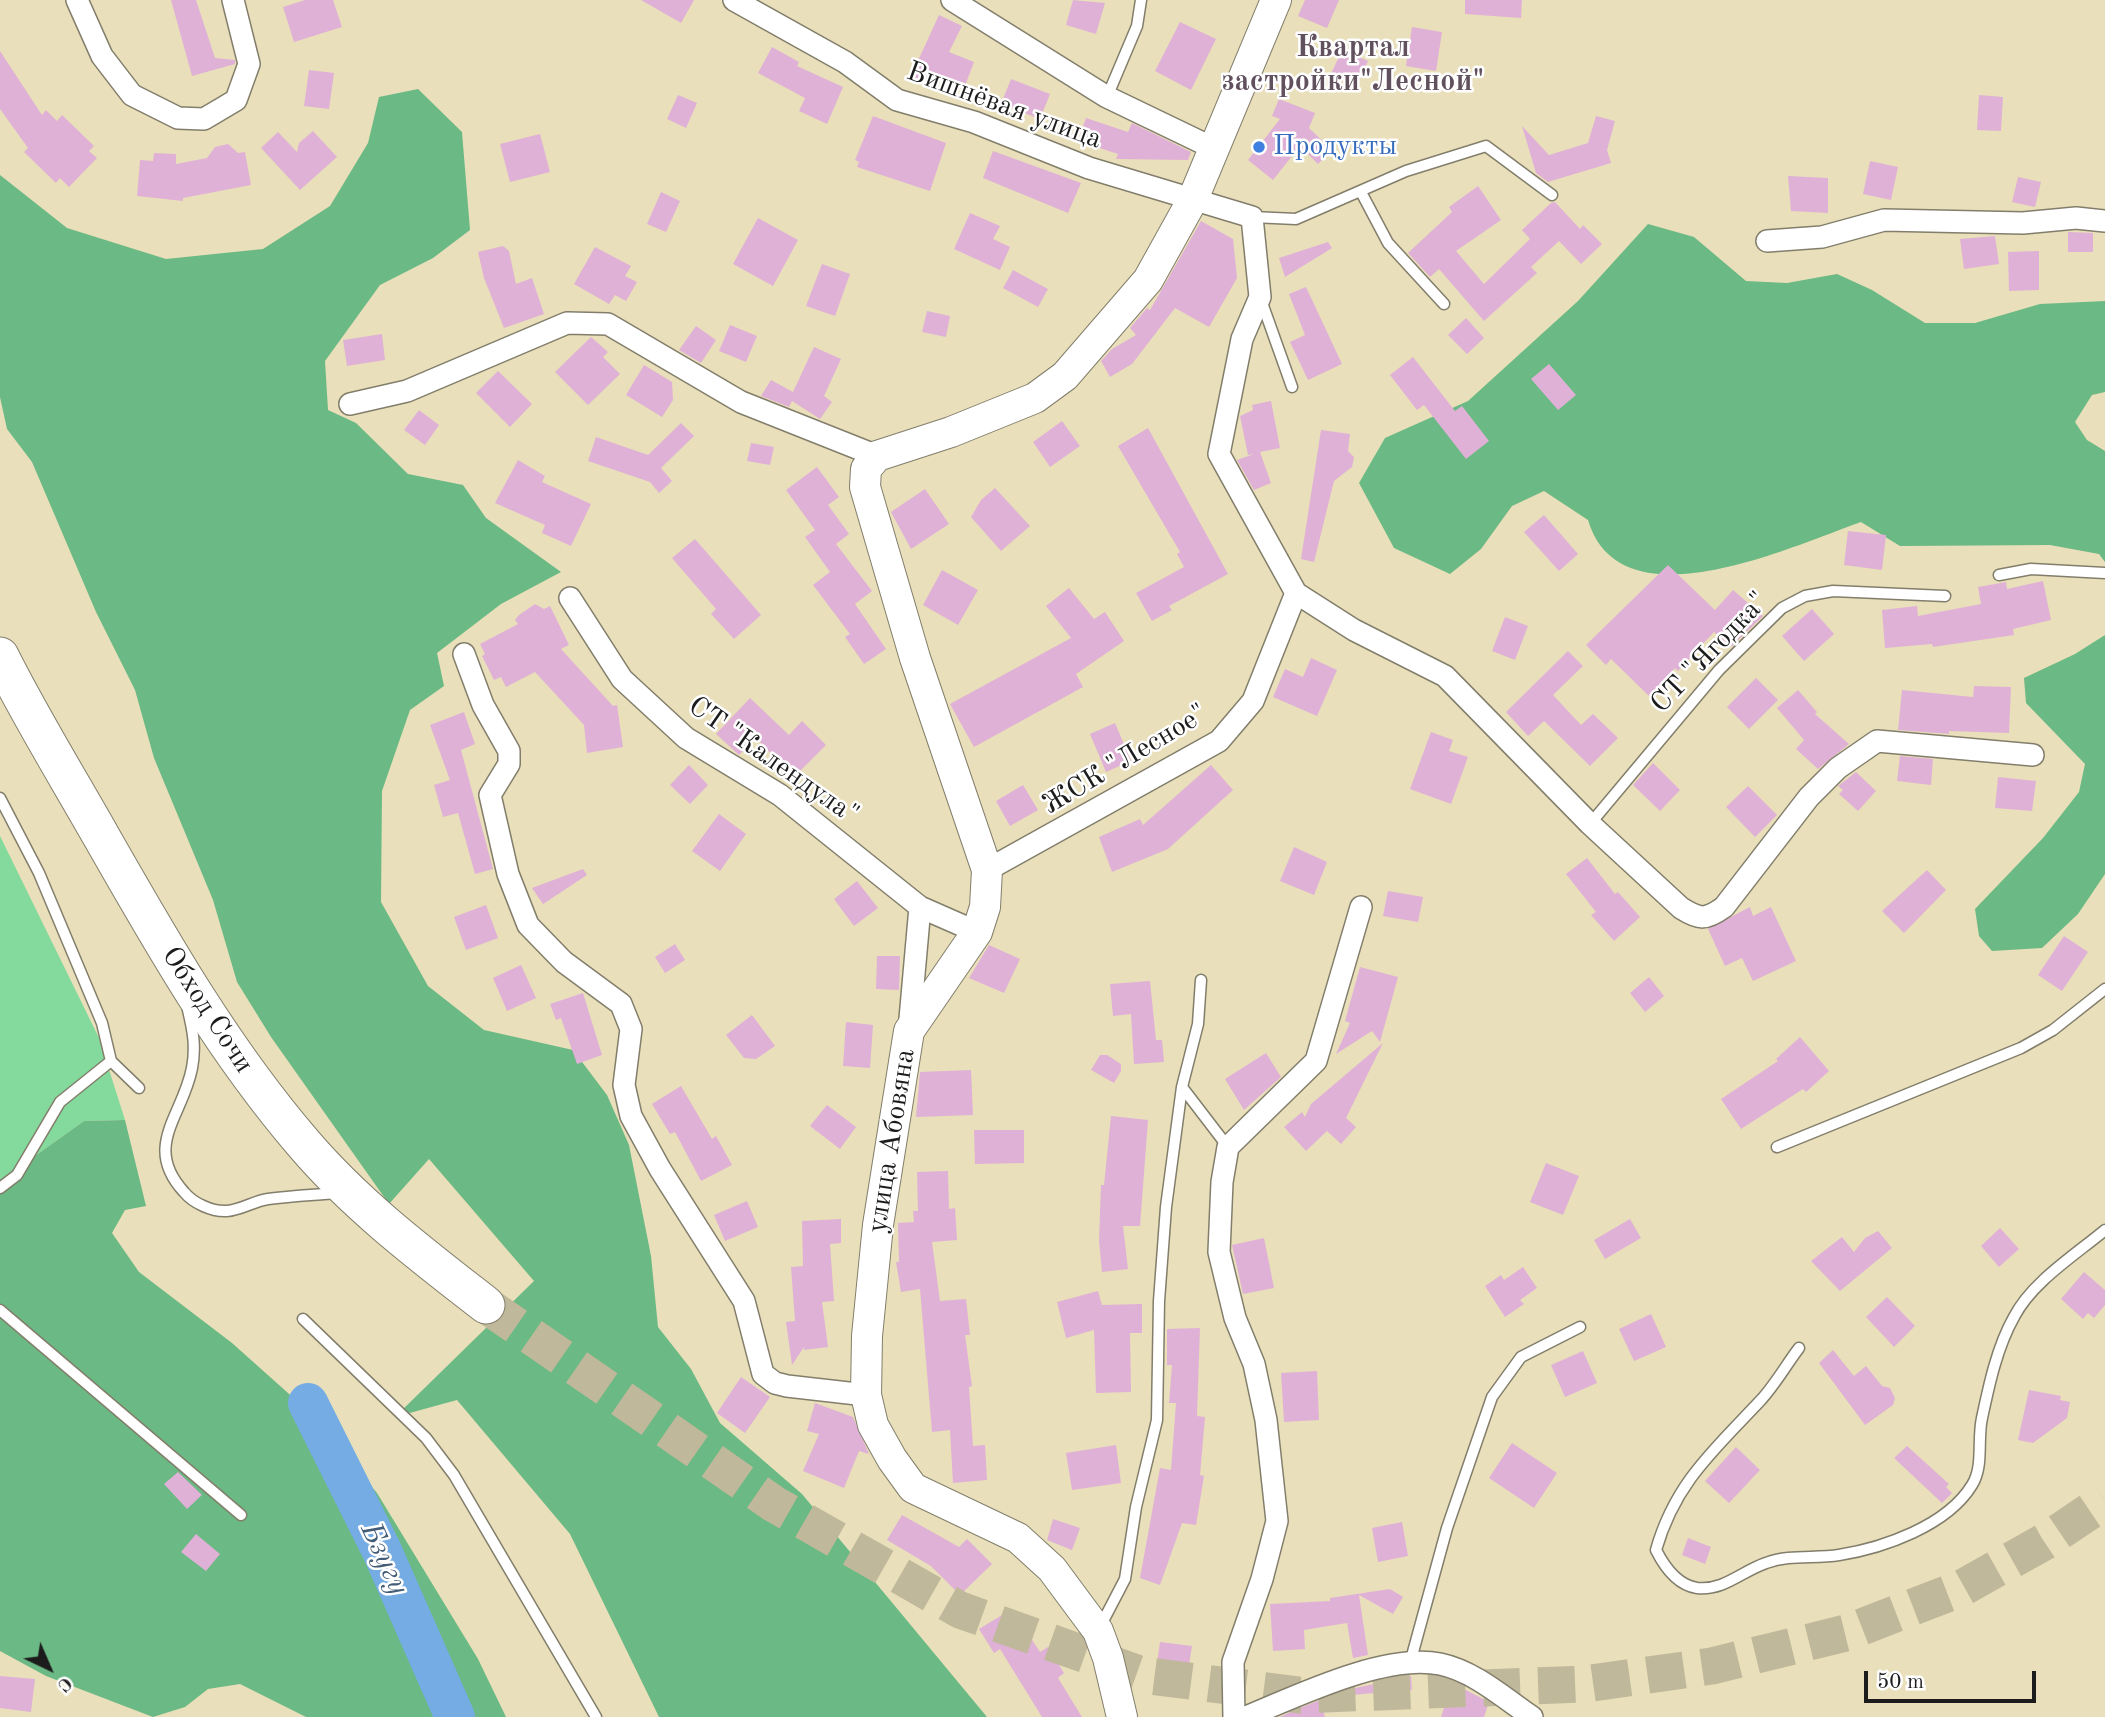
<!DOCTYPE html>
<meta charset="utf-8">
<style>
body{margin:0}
#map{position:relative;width:2105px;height:1717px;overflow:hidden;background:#e9dfba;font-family:"Old Standard TT",serif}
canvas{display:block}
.north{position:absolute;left:14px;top:1633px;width:70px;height:70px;-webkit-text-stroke:5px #fff;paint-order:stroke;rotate:136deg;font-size:19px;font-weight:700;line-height:28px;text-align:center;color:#1c1c1c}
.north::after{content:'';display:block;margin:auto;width:24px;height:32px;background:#1c1c1c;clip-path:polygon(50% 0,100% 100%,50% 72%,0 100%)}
.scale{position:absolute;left:1864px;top:1671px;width:172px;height:32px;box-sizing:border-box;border:4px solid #1c1c1c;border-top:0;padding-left:9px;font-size:21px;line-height:24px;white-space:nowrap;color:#1c1c1c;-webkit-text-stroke:5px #fff;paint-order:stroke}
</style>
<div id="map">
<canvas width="2105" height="1717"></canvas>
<div class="north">С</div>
<div class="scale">50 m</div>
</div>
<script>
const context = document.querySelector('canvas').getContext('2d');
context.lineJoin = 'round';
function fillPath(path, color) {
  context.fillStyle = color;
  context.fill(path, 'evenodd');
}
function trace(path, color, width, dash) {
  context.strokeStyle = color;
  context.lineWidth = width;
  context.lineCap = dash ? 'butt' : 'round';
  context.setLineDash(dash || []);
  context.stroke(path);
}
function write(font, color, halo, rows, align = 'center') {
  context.font = font + ' "Old Standard TT",serif';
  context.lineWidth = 5;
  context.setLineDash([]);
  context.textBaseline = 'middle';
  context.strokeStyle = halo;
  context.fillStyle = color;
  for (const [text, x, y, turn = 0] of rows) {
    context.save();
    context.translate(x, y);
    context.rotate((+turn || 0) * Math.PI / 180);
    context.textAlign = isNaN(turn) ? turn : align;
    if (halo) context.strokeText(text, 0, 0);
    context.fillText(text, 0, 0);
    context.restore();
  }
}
const green = new Path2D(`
 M0 836 99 1038 125 1120 84 1121 0 1181Z`);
const forest = new Path2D(`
 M418 89 462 132 470 230 433 258 380 285 325 361 328 410 356 423 408 474 463 485 486 518 561 572 501 604 437 653 444 686 410 710 382 791 381 902 428 986 484 1030 573 1050 607 1095 629 1145 651 1256 658 1327 691 1369 720 1423 802 1494 987 1717H659L570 1534 457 1400 395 1417 534 1281 429 1159 389 1204 271 1037 237 982 213 900 154 758 135 690 96 612 32 462 7 429 0 397V175L67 228 166 259 263 249 330 206 368 143 379 97Z
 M1648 224 1694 237 1746 281 1787 283 1837 274 1872 290 1925 323H1975L2040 304 2105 301V392L2092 395 2075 422 2087 440 2105 451V562L2099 554 2050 545 1900 546 1861 522C1792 546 1620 628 1588 520L1544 491 1512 506 1481 549 1450 574 1394 548 1359 483 1385 438 1468 401 1578 301Z
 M2105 635V874L2078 914 2042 948 1992 951 1979 936 1975 909 2043 838 2079 792 2085 764 2026 703 2024 678 2075 654Z
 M125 1120 146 1206 125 1210 112 1233 139 1272 232 1343 316 1418 377 1493 478 1659 506 1717H306L240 1684 208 1689 185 1707 153 1717 46 1676 0 1651V1181L84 1121Z`);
const river = new Path2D(`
 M308 1403 382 1551 455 1717`);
const building = new Path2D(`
 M171 0H196L215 58 235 60V64L192 76Z
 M305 0H333L342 27 294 42 283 7Z
 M641 0H694L681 23Z
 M1073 0 1105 3 1096 34 1066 25Z
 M1305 0H1339L1327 28 1298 16Z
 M1465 0H1522L1521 18 1465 14Z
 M939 15 962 26 949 52 974 62 965 86 934 74 928 87 910 78Z
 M1180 22 1216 39 1191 90 1155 71Z
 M1412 27 1442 32 1436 71 1406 66Z
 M772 47 799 62 797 66 843 87 827 124 799 111 805 98 758 73Z
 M1342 50 1368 61 1356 87 1330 76Z
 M0 51 42 115 46 110 57 121 62 115 94 146 89 151 97 158 69 187 60 178 56 183 24 152 28 148 0 109Z
 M309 70 334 73 329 109 304 106Z
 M1011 79 1050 94 1040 119 1001 104Z
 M678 95 697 103 686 128 667 119Z
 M1979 95 2003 97 2001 131 1977 130Z
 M1279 99 1315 113 1309 128 1332 150 1318 164 1300 146 1273 180 1248 160 1280 119 1272 116Z
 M873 116 946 143 930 191 857 167 859 162 855 160Z
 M1596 116 1615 121 1607 150 1611 163 1548 182 1536 173 1522 126 1549 155 1588 143Z
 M1086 118 1128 132 1132 123 1191 152 1188 160 1116 159 1118 154 1078 141Z
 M313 131 337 157 300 190 261 148 278 132 297 152 299 143Z
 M540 134 550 172 510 182 500 144Z
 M228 144 238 153 245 152 251 185 183 198V201L137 196 140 160 153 161 154 153 176 154V164L207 158 215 147Z
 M993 151 1081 183 1068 213 983 178Z
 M1870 161 1898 167 1891 200 1863 194Z
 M1788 176 1828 178V213L1791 211Z
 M2018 177 2041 182 2035 207 2012 202Z
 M1478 186 1501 220 1456 251 1484 284 1530 239 1522 230 1551 203 1555 202 1580 229 1583 225 1602 244 1581 264 1559 241 1531 267 1537 273 1484 321 1439 269 1430 277 1408 253 1452 212 1449 207Z
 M661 192 680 201 666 232 647 224Z
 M970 213 1000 226 993 239 1010 247 1000 270 954 249Z
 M758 218 798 240 773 286 733 264Z
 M1201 221 1233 239 1237 278 1209 327 1175 308 1132 364 1110 377 1101 361 1112 349 1136 335 1130 328 1147 308 1150 310Z
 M2068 232 2093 233V252H2068Z
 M1995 236 1999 264 1964 269 1960 239Z
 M1328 242 1332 248 1285 277 1279 258Z
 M503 246 509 251 516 284 532 278 544 314 504 328 484 278 478 252Z
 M595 247 631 266 625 276 637 282 626 301 615 295 609 304 574 284Z
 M2039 251V290L2009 291 2008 252Z
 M822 264 850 274 835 316 806 306Z
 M1013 270 1048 289 1038 307 1003 288Z
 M1306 287 1342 364 1308 380 1290 342 1305 335 1289 294Z
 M927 311 950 316 946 337 922 332Z
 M1466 318 1484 338 1467 354 1448 335Z
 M730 325 757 336 746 362 719 351Z
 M696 326 716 340 701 363 679 350Z
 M382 334 385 360 347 366 343 340Z
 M591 337 608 352 603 357 620 374 588 405 555 372Z
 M814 347 841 359 824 396 832 402 820 419 792 401 789 407 761 396 771 380 793 392Z
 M1413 357 1455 411 1462 406 1489 441 1466 459 1424 405 1417 410 1390 375Z
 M1549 364 1576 395 1558 410 1531 379Z
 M644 365 672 382 673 400 662 417 626 395Z
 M498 371 532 404 510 427 476 393Z
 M1271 401 1280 448 1260 452 1271 483 1254 490 1237 460 1254 454 1248 455 1240 416 1253 410 1252 405Z
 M419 410 439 425 425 445 404 430Z
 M1062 421 1080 446 1050 467 1033 442Z
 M681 423 694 436 661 468 672 481 659 493 650 482 588 461 596 437 648 455Z
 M1148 428 1228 574 1169 606 1172 610 1152 621 1136 593 1184 567 1177 554 1180 552 1118 446Z
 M1321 430 1350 434 1348 451 1354 457 1352 467 1334 481 1314 562 1301 559Z
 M751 443 774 447 770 465 747 461Z
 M518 460 545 476 542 482 591 504 571 546 542 533 545 525 495 503Z
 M817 467 839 497 828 505 849 534 836 544 872 591 855 604 886 649 864 664 845 637 850 634 813 585 830 572 805 537 815 530 786 490Z
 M995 488 1030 526 1001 551 971 517 981 500Z
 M925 489 949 524 911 549 891 512Z
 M1544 515 1578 554 1559 571 1524 532Z
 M1848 531 1886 535 1882 570 1844 565Z
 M695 539 761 615 734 639 711 614 716 609 672 558Z
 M1668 565 1715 610 1733 590 1763 616 1731 647 1714 632 1678 671 1675 668 1649 696 1611 659 1606 665 1586 645Z
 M942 570 978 590 958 625 923 605Z
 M2043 581 2051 620 2013 629 2014 635 1933 647 1932 644 1885 648 1882 610 1917 606 1918 616 1981 604 1978 587 2006 582 2007 589Z
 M1069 588 1094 619 1105 612 1124 641 1076 674 1083 687 974 747 950 704 1071 638 1046 606Z
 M535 604 544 609 550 606 569 645 561 649 613 706 617 705 623 747 587 753 584 725 535 672 506 687 501 677 494 680 482 656 485 654 480 644 518 624 515 620 519 615Z
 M1812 609 1834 634 1804 661 1782 636Z
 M1505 617 1528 626 1515 660 1492 651Z
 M1568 651 1583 666 1553 695 1581 725 1593 714 1618 738 1590 766 1544 721 1528 736 1506 712Z
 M1311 658 1337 670 1317 716 1273 697 1285 669 1303 677Z
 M1756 678 1778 700 1749 729 1727 707Z
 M1974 686 2011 687 2009 733 1949 731V734L1898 730 1902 690 1973 697Z
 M1798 690 1817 712 1815 714 1849 744 1818 769 1796 749 1804 740 1777 708Z
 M750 698 789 735 802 721 826 745 794 777 756 738 739 755 716 734Z
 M464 712 475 744 461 750 493 869 475 874 458 813 443 817 434 785 450 780 430 725Z
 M1115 723 1131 761 1106 772 1090 734Z
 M1431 732 1453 740 1449 751 1468 757 1451 804 1410 789Z
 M1900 756 1933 759 1931 785 1897 781Z
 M1653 763 1680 790 1660 811 1633 785Z
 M689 765 708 785 690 804 670 785Z
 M1211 765 1233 790 1168 849 1112 872 1099 837 1140 819 1143 825Z
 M1856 772 1876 791 1858 811 1839 794 1843 790 1838 786Z
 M1998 777 2036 781 2032 811 1995 808Z
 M1023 785 1038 810 1010 826 996 801Z
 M1748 786 1777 815 1755 837 1726 807Z
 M719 814 746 834 720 871 692 851Z
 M1294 847 1327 862 1314 895 1280 881Z
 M1587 858 1615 894 1618 892 1640 917 1614 941 1591 915 1596 912 1566 874Z
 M583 869 587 875 543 904 532 888Z
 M1927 870 1946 890 1904 933 1882 911Z
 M857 881 878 908 854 926 834 899Z
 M1388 891 1423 897 1418 922 1383 916Z
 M486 905 498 938 466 950 454 917Z
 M1750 907 1753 916 1771 907 1796 961 1753 981 1742 958 1725 966 1708 929Z
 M2064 936 2088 952 2062 991 2038 975Z
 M675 944 685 960 665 973 655 957Z
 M989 945 1020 959 1004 993 969 978Z
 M877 956H900L899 990 876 989Z
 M521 965 536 998 507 1011 493 978Z
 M1360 967 1398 977 1380 1042 1372 1031 1336 1054 1350 1023 1345 1021Z
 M1649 977 1664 996 1645 1012 1630 993Z
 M1150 981 1156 1040H1162L1164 1062 1134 1064 1131 1014 1113 1016 1110 984Z
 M583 993 602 1055 577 1064 561 1018 556 1020 550 1004Z
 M752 1015 775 1046 756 1059 744 1058 726 1035Z
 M846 1022 873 1025 870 1068 843 1066Z
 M1800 1037 1829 1071 1806 1092 1803 1089 1741 1129 1721 1099 1778 1061 1776 1059Z
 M1383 1043 1346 1118 1356 1127 1341 1144 1327 1131 1306 1151 1284 1127 1302 1112 1305 1117 1311 1104Z
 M1266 1053 1281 1077 1244 1110 1225 1079Z
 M1100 1055H1107L1121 1064V1071L1114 1083 1091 1070Z
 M971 1070 973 1115 916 1117 920 1072Z
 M681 1086 712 1139 716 1136 732 1165 701 1181 675 1132 670 1134 652 1104Z
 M827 1105 856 1127 840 1149 810 1126Z
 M1111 1116 1148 1120 1140 1226H1123L1128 1269 1102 1272 1099 1241 1101 1185H1104Z
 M974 1130H1024V1163L975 1164Z
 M1546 1163 1579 1176 1563 1215 1530 1202Z
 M948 1171 949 1209 955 1208 957 1240 932 1242 940 1301 966 1299 970 1335H965L972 1386 969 1387 973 1446 985 1445 987 1480 953 1483 950 1430 932 1432 920 1289 901 1292 896 1262H899L898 1223 914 1222 913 1211H918L917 1172Z
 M747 1201 758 1227 725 1241 714 1215Z
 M841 1219V1243L830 1244 834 1301 822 1302 828 1347 804 1350V1347L792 1365 786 1322 795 1321 791 1267 803 1266 802 1221Z
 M1630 1219 1641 1238 1605 1259 1594 1240Z
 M2000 1228 2019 1249 1999 1267 1981 1246Z
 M1878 1231 1892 1248 1840 1291 1811 1261 1842 1237 1854 1252 1865 1238Z
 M1264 1238 1274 1288 1243 1294 1232 1245Z
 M1523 1267 1537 1288 1520 1300 1524 1304 1505 1317 1485 1286 1501 1275 1504 1280Z
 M2084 1272 2105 1290V1305L2094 1318 2088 1313 2083 1319 2061 1299Z
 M1098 1291 1102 1305 1142 1304V1333H1130L1131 1392 1096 1393 1094 1330 1066 1338 1057 1302Z
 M1887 1297 1915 1326 1894 1347 1866 1317Z
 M1651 1314 1666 1347 1634 1361 1619 1329Z
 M1200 1328 1197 1416 1205 1417 1200 1475 1204 1476 1196 1525 1182 1523 1160 1585 1140 1578 1160 1468 1171 1470 1176 1403H1169L1172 1365H1167V1329Z
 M1833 1350 1854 1376 1866 1366 1882 1386 1890 1388 1895 1398 1893 1405 1865 1425 1819 1363Z
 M1583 1351 1597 1383 1565 1397 1551 1365Z
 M1317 1371 1319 1420 1284 1422 1281 1373Z
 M741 1377 770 1397 745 1433 717 1413Z
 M2029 1390 2061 1396 2060 1400 2070 1402 2067 1418 2033 1443 2018 1440Z
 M815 1403 853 1417 869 1454 859 1451 844 1488 803 1471 819 1434 807 1431Z
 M1512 1443 1557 1473 1534 1508 1489 1478Z
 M1116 1445 1121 1483 1072 1490 1066 1453Z
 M1907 1446 1949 1484 1946 1487 1952 1493 1942 1503 1894 1458Z
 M1736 1447 1760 1470 1729 1503 1705 1481Z
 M178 1472 202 1495 187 1509 164 1484Z
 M902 1515 959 1547 967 1539 992 1564 960 1595 931 1566 887 1540Z
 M1053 1519 1080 1528 1072 1550 1047 1540Z
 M1402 1522 1408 1556 1378 1562 1372 1528Z
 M196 1534 220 1554 206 1571 181 1552Z
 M1688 1538 1711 1547 1705 1564 1682 1555Z
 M1390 1589 1403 1597 1393 1614 1359 1595 1368 1655 1353 1658 1347 1623 1304 1630 1305 1649 1273 1651 1270 1604 1330 1601V1598Z
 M1012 1609 1040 1652 1048 1647 1064 1673 1058 1678 1082 1717H1042L1000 1649 994 1653 979 1629Z
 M1160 1642 1192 1646 1184 1696 1153 1691Z
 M0 1676 35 1679 31 1712 0 1708Z
 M1411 1676 1412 1690 1351 1695V1689Z
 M1452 1683 1489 1702 1484 1717H1441Z
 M1320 1700 1325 1717H1280L1295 1710Z`);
const highwayTunnel = new Path2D(`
 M486 1305 774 1504 960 1610 1142 1675 1299 1695 1585 1684 1712 1666 1846 1633 1962 1588 2044 1542 2105 1501`);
const lane = new Path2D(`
 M1107 97 1137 26 1141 0
 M1361 192 1388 243 1444 304
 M1252 217 1296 219 1406 171 1486 146 1552 195
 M1261 300 1292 387
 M1999 575 2031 569 2105 573
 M0 798 39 873 102 1023 111 1061 139 1088
 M1590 824 1719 670 1782 608 1805 596 1833 591 1945 596
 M1201 980 1198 1024 1182 1087 1228 1147
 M188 1010C193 1031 196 1047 192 1068 183 1116 142 1146 184 1192 193 1203 212 1212 227 1211 241 1210 254 1201 268 1199 291 1196 314 1195 337 1193
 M1777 1147 2021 1048 2053 1030 2105 989
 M0 1188 17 1175 60 1102 111 1061
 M0 1310 241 1515
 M303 1319 426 1438 454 1475 596 1717
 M1799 1348C1786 1365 1775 1385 1760 1401 1714 1450 1675 1483 1656 1550 1664 1566 1677 1585 1697 1588 1724 1591 1742 1571 1766 1563 1790 1554 1815 1559 1839 1555 1883 1548 1947 1526 1972 1485 1984 1466 1977 1440 1982 1418 1989 1385 1997 1347 2014 1317 2032 1282 2075 1255 2105 1230
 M1100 1627 1125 1579 1136 1507 1157 1420 1159 1301 1166 1207 1182 1087
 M1410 1663 1447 1528 1492 1397 1521 1357 1580 1327`);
const street = new Path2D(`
 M77 0 102 56 132 95 178 118 204 119 236 100 249 64 233 0
 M734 0 845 62 897 100 974 122 1089 168 1252 217 1260 297 1242 339 1219 454 1296 593 1354 630 1445 676 1590 824 1681 908C1700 920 1706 920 1724 907L1809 797 1838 768 1877 741 2033 755
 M952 0 1107 97 1215 149
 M1767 241 1822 237 1884 220 2023 223 2076 218 2105 221
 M350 404 407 391 567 323 608 324 741 402 877 456
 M570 598 622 679 686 738 780 795 920 907 977 932
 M464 654 483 705 509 751V764L490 795 508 874 528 925 564 962 621 1004 631 1029 624 1085 631 1116 660 1169 744 1301 763 1374 775 1383 787 1386 866 1395
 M987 870 1219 741 1253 701 1296 593
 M909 1030 920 907
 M1234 1717 1233 1662 1262 1579 1277 1521 1266 1420 1254 1364 1235 1318 1219 1252 1222 1182 1228 1147 1316 1061 1361 907
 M1246 1717C1297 1696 1385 1653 1440 1664 1474 1671 1504 1698 1532 1717`);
const secondary = new Path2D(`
 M1122 1717 1108 1658 1098 1631 1052 1569 1018 1538 913 1488 892 1459 873 1425 866 1395 867 1336 878 1225 909 1031 977 932 985 907 987 870 915 658 865 487 866 469 877 456 951 432 1035 398 1065 376 1148 280 1193 199 1276 0`);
const highway = new Path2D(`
 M0 656C31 718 67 776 101 836 162 943 223 1050 304 1144 357 1206 422 1255 486 1305`);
const markers = [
 [1259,147,7,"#3f7fe0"]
];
const streetNames = [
 ["Вишнёвая улица",1004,106,20],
 ["СТ \"Ягодка\"",1710,653,-46],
 ["ЖСК \"Лесное\"",1125,760,-31],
 ["СТ \"Календула\"",773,761,35],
 ["Обход Сочи",207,1010,57],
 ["улица Абовяна",892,1141,-81]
];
const shopNames = [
 ["Продукты",1273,147]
];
const neighbourhoodNames = [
 ["Квартал",1353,48],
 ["застройки\"Лесной\"",1353,82]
];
const waterNames = [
 ["Бзугу",384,1559,65]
];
fillPath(green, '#84d99c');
fillPath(forest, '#6bb984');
trace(river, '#75ace4', 40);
fillPath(building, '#e0b1d6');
trace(highwayTunnel, '#c0b89a', 37, [37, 18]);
trace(lane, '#827e6b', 13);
trace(street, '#827e6b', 24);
trace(secondary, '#827e6b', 32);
trace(highway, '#827e6b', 39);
trace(lane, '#fff', 10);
trace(street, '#fff', 21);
trace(secondary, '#fff', 30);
trace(highway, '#fff', 37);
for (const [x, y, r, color] of markers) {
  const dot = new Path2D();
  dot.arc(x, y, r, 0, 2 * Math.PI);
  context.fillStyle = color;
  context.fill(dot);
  trace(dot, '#fff', 2.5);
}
write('28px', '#1c1c1c', '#fff', streetNames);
write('28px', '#366cbe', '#fff', shopNames, 'left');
write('bold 30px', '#61505d', '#fff', neighbourhoodNames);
write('italic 30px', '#445d76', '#fff', waterNames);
</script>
